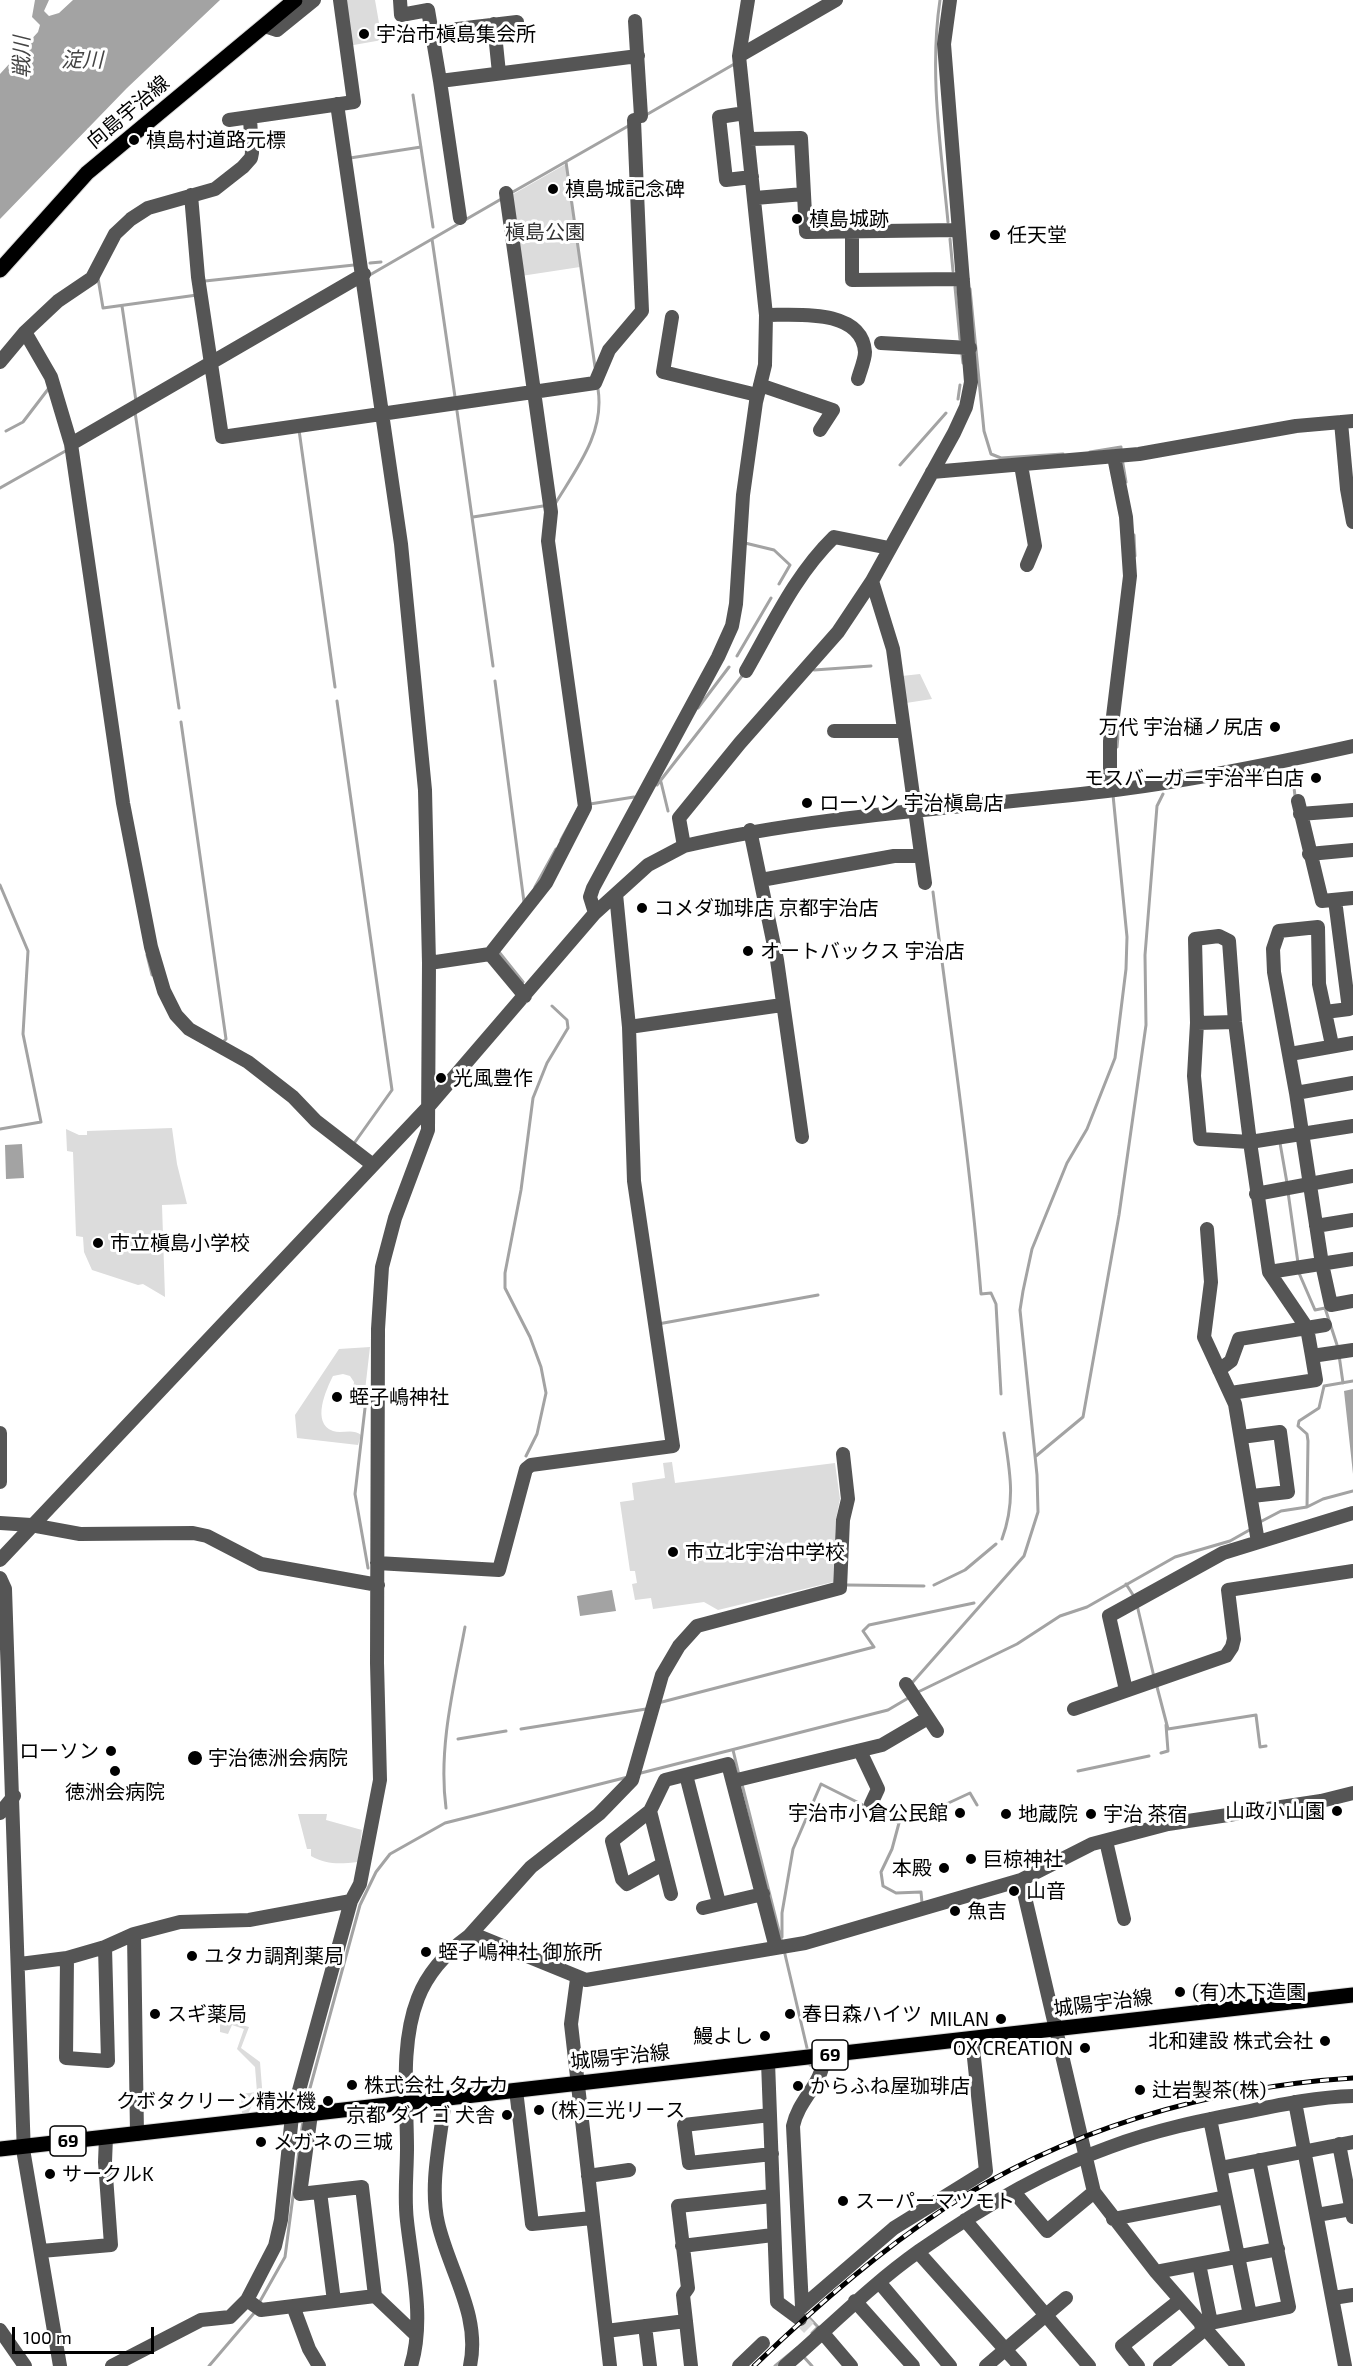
<!DOCTYPE html>
<meta charset="utf-8">
<style>
body{margin:0}
#map{position:relative;width:1353px;height:2366px;overflow:hidden;background:#fff;font-family:"Exo 2",sans-serif}
canvas{display:block}
.scale{position:absolute;left:12px;top:2327px;width:142px;height:27px;box-sizing:border-box;border:3px solid #000;border-top:0;padding-left:8px;font-size:18px;line-height:21px;white-space:nowrap;color:#000;-webkit-text-stroke:4px #fff;paint-order:stroke}
</style>
<div id="map">
<canvas width="1353" height="2366"></canvas>
<div class="scale">100 m</div>
</div>
<script>
const context = document.querySelector('canvas').getContext('2d');
context.lineJoin = 'round';
function fillPath(path, color) {
  context.fillStyle = color;
  context.fill(path, 'evenodd');
}
function trace(path, color, width, dash) {
  context.strokeStyle = color;
  context.lineWidth = width;
  context.lineCap = dash ? 'butt' : 'round';
  context.setLineDash(dash || []);
  context.stroke(path);
}
function write(font, color, halo, rows, align = 'center') {
  context.font = font + ' "Exo 2","Noto Sans JP",sans-serif';
  context.lineWidth = 6;
  context.setLineDash([]);
  context.textBaseline = 'middle';
  context.strokeStyle = halo;
  context.fillStyle = color;
  for (const [text, x, y, turn = 0] of rows) {
    context.save();
    context.translate(x, y);
    context.rotate((+turn || 0) * Math.PI / 180);
    context.textAlign = isNaN(turn) ? turn : align;
    if (halo) context.strokeText(text, 0, 0);
    context.fillText(text, 0, 0);
    context.restore();
  }
}
const green = new Path2D(`
 M341 0H375L382 40 348 46Z
 M566 164 580 267 521 276 510 196Z
 M920 674 932 699 906 703 902 676Z
 M172 1128 177 1164 187 1204 162 1205 165 1297 143 1284 138 1285 92 1270 84 1252 83 1237 76 1236 73 1152 67 1151 66 1129 79 1135H87V1131Z
 M370 1347 363 1408H357L352 1398 354 1382 350 1376 343 1374 333 1376C326 1390 311 1423 333 1431 342 1434 353 1428 361 1435L358 1445 297 1438 295 1415 339 1349Z
 M672 1462 675 1483 835 1463 840 1499 836 1519 833 1582 718 1610 704 1602 653 1609 651 1598 635 1600 632 1584 637 1583 635 1571H630L620 1502 634 1500 632 1483 665 1478 663 1463Z
 M298 1814H327L326 1820 362 1830 358 1862C340 1864 327 1865 311 1856V1849H307Z
 M220 2019 249 2027 241 2048 260 2062 263 2100 256 2096 248 2114H242L241 2094 257 2092 255 2067 237 2049 244 2029 232 2025 228 2034 220 2032Z`);
const water = new Path2D(`
 M35 0H49L44 11 49 16 59 13 73 0H220L127 88 0 219V74L38 32 40 25 32 17Z
 M22 1144 24 1178 6 1179 5 1145Z
 M1353 1389V1474L1344 1391Z
 M612 1590 616 1611 580 1616 577 1596Z`);
const stream = new Path2D(`
 M940 0C929 73 941 148 948 222
 M413 95 433 227
 M646 115 736 63
 M350 158 421 147
 M566 162 595 367
 M511 193 630 125
 M432 239 455 397
 M950 239 953 271
 M370 263 381 262
 M368 276 503 198
 M98 278 103 308 197 295
 M205 281 354 265
 M955 287 960 339
 M970 289 984 431 991 454 1001 458 1063 454
 M122 306 136 401
 M962 355 963 363
 M958 399 960 385
 M457 411 493 666
 M135 412 179 708
 M299 430 335 687
 M6 431 23 422 49 388
 M1090 452 1121 447V452
 M1122 458 1126 482
 M900 465 946 413
 M0 488 69 449
 M555 504C576 469 605 433 598 389
 M473 517 543 506
 M1134 535 1135 556
 M745 543 774 550 790 565 779 584
 M737 656 771 598
 M814 670 871 666
 M495 681 524 902
 M337 701 392 1090 355 1142
 M698 708 729 667
 M181 722 226 1039 222 1043
 M1117 747 1119 724
 M1292 771 1295 796
 M661 782 668 811
 M657 785 742 676
 M590 804 634 797
 M561 840 579 807
 M0 885 28 951 23 1034 41 1122 0 1129
 M535 887 556 849
 M933 892C950 1026 970 1159 981 1294L991 1293 996 1304 1001 1394
 M499 952 523 982
 M147 955 152 975
 M1280 1143 1287 1183
 M1288 1192 1298 1263
 M1299 1273 1315 1310 1325 1308 1338 1348
 M658 1324 818 1295
 M1339 1355 1343 1383
 M367 1391 355 1494 368 1568
 M526 1456 537 1434 546 1393 541 1367 530 1337 505 1288V1273L521 1190 533 1098 547 1063 568 1028 567 1020 552 1006
 M1036 1456 1083 1417 1119 1215 1146 1025 1145 955 1157 806 1163 794
 M1307 1507 1323 1499 1353 1491
 M1260 1522 1281 1511 1307 1507 1308 1441 1307 1434 1298 1426 1299 1421 1319 1408 1324 1386 1353 1381
 M1002 1539C1016 1501 1010 1472 1004 1433
 M1126 1584 1135 1598
 M847 1585 924 1586
 M934 1585 965 1570 996 1544
 M1137 1605 1154 1677
 M912 1683 1024 1556 1038 1512 1037 1475 1020 1310 1023 1291 1032 1249 1067 1163 1087 1129 1115 1058 1126 969 1127 937 1113 795
 M1156 1683 1168 1729 1256 1715 1260 1747 1266 1746
 M916 1693 1017 1644 1060 1616 1087 1607 1175 1557 1230 1541 1253 1528
 M658 1703 874 1647 863 1631 869 1625 974 1603
 M521 1729 646 1709
 M458 1739 506 1731
 M733 1750 739 1775
 M1161 1753 1168 1751 1166 1725
 M1078 1771 1149 1756
 M637 1774 888 1710 910 1697
 M742 1784 782 1943
 M446 1808C438 1748 454 1686 465 1627
 M922 1903 921 1892 896 1893 883 1886 881 1872 892 1849 899 1823 901 1820 914 1819 970 1793 977 1805
 M782 1937V1913L793 1849 821 1784 899 1823
 M784 1950 807 2048
 M810 2065 819 2064
 M304 2110 360 1905 376 1872 390 1854 445 1823 628 1777
 M259 2303 285 2257 303 2120
 M802 2310 818 2327 812 2333
 M803 2356 812 2366
 M209 2366 255 2312
 M775 2366 797 2348`);
const minorTunnel = new Path2D(`
 M800 2319 809 2328`);
const minor = new Path2D(`
 M400 0 401 15 428 10 440 81
 M635 21 641 116
 M494 24 499 73
 M265 26 277 30 314 0
 M432 32 517 22
 M739 56 836 0
 M745 113 719 117 726 180 752 177
 M229 120 354 102 340 0
 M749 139 801 138 806 232 958 230
 M191 195 198 277 222 437 595 383 609 350 642 311 634 120
 M755 198 804 194
 M460 218 440 81 638 56
 M852 231V280L963 279
 M766 315C796 315 862 308 865 352 865 360 860 371 858 379
 M672 317 663 372 757 395
 M25 332 51 377 71 444 123 803 151 947 164 991 176 1015 189 1029 248 1062 293 1097 316 1121 373 1165
 M881 343 970 348
 M0 362 25 332 58 301 92 278 115 234 131 219 148 208 215 189 243 167 251 158 252 153 250 118
 M760 385 833 410 820 430
 M1341 422 1347 489 1353 522
 M71 444 364 274
 M1021 465 1035 546 1027 565
 M932 472 1139 454 1296 426 1353 421
 M872 581 893 649 925 883
 M746 671C773 624 795 575 834 537L889 548
 M834 731H904
 M1110 790V741L1130 576 1126 517 1114 457
 M1298 801 1322 901 1353 898
 M1300 814 1353 810
 M750 830 777 960 802 1137
 M684 846C822 814 966 808 1107 791 1190 781 1272 764 1353 746
 M1309 854 1353 850
 M761 880 894 856H921
 M595 913 590 897 593 888 718 657 732 626 736 604 743 495 756 402 765 365 766 315 739 56 748 0
 M490 954 546 883 585 807 548 541 551 512 506 193
 M429 963 490 954 525 996
 M1325 1012 1349 1009 1335 900
 M1197 1023 1195 939 1219 936 1229 941 1235 1022 1250 1142 1200 1139 1194 1076 1197 1023 1235 1022
 M629 1027 782 1005
 M1332 1045 1319 984 1318 927 1279 931 1273 949 1274 972 1296 1093 1322 1264 1331 1305 1353 1301
 M1290 1054 1353 1043
 M1296 1093 1353 1083
 M1353 1126 1250 1142 1269 1272 1307 1328 1312 1356 1353 1350
 M1256 1194 1353 1176
 M1316 1226 1353 1220
 M1207 1229 1211 1282 1204 1337 1235 1404 1258 1542
 M1269 1272 1353 1259
 M1219 1370 1231 1361 1239 1339 1325 1325
 M1231 1393 1316 1380 1312 1356
 M0 1433V1482
 M1241 1437 1280 1432 1288 1492 1252 1496
 M0 1523 31 1525 80 1534 193 1533 207 1536 261 1564 378 1585
 M0 1560 429 1106 595 913 648 865 684 846 679 818 740 743 838 632 872 581 954 433 966 407 971 382 944 44 950 0
 M377 1563 499 1570 526 1469 531 1465 673 1446 634 1181 629 1027 616 894
 M0 1578 5 1589 24 2155 60 2366
 M906 1684 937 1731
 M1126 1690 1109 1616 1223 1553 1353 1513
 M1074 1709 1226 1656 1232 1647 1234 1639 1228 1590 1353 1571
 M860 1751 878 1789 871 1804
 M686 1775 719 1903
 M733 1781 882 1745 928 1718
 M650 1811 671 1894
 M0 1813 14 1796
 M1106 1841 1124 1919
 M663 1864 627 1884 622 1879 612 1841 650 1811 665 1780 728 1764 776 1948
 M1021 1880 1094 2192 1156 2272 1238 2366
 M703 1908 763 1894
 M134 1934 137 2134
 M469 1936 531 1867 599 1814 632 1780 662 1675 679 1646 697 1626 840 1588 843 1520 848 1499 843 1454
 M67 1958 66 2058 108 2061 105 1947
 M20 1964 67 1958 105 1947 134 1934 180 1922 249 1920 351 1901
 M577 1979 571 2024 610 2366
 M824 2055C823 2085 799 2098 793 2126L802 2307 894 2228 986 2171 972 2039
 M768 2062 777 2302 800 2319
 M516 2090 532 2224 592 2218
 M445 2098C441 2138 429 2184 438 2223 449 2271 481 2315 470 2366
 M1295 2102 1345 2366
 M311 2114 300 2194 362 2187 375 2296
 M770 2115 684 2125 689 2163 772 2154
 M1210 2119 1250 2315
 M1339 2144 1353 2217
 M1220 2168 1353 2142
 M588 2176 629 2170
 M320 2192 334 2301
 M1014 2192 1047 2231 1094 2192
 M1317 2215 1351 2209
 M1113 2219 1226 2197
 M965 2220 1089 2366
 M682 2246 773 2235
 M41 2251 111 2245 105 2162 106 2137
 M918 2252 1020 2366
 M1199 2264 1211 2323
 M1156 2272 1278 2249
 M879 2282 950 2366
 M1333 2298 1353 2295
 M247 2300 275 2246 281 2220 292 2116 351 1901 360 1884 380 1780 377 1663 378 1329 382 1267 395 1218 428 1130 429 963 425 790 401 544 337 104
 M855 2301 913 2366
 M293 2306 309 2349 319 2366
 M1201 2325 1289 2307 1259 2160
 M645 2326 650 2366
 M0 2330 25 2366
 M606 2331 686 2321
 M822 2332 851 2366
 M112 2366 201 2320 230 2317 247 2300 261 2310 375 2296 416 2335
 M411 2366C425 2320 412 2267 407 2221 404 2197 407 2172 407 2148 407 2100 400 2044 418 1998 428 1972 447 1952 469 1936H478L586 1980 805 1943 1021 1880 1092 1844 1168 1824 1321 1801 1353 1793
 M691 2366 683 2295 688 2288 678 2206 772 2196
 M739 2366 763 2343
 M785 2366C830 2327 871 2285 919 2251 975 2212 1045 2170 1110 2147 1155 2130 1203 2120 1250 2111 1284 2104 1318 2097 1353 2096
 M986 2366 1066 2298
 M1138 2366 1122 2346 1180 2300
 M1160 2366 1205 2329`);
const major = new Path2D(`
 M0 270 87 173 295 0
 M0 2149 1353 1995`);
const rail = new Path2D(`
 M754 2366C812 2310 874 2255 942 2210 1063 2130 1210 2087 1353 2078`);
const markers = [
 [364,34,6,"#000"],
 [134,140,6,"#000"],
 [553,189,6,"#000"],
 [797,219,6,"#000"],
 [995,235,6,"#000"],
 [1275,727,6,"#000"],
 [1316,778,6,"#000"],
 [807,803,6,"#000"],
 [642,908,6,"#000"],
 [748,951,6,"#000"],
 [441,1078,6,"#000"],
 [98,1243,6,"#000"],
 [337,1397,6,"#000"],
 [673,1552,6,"#000"],
 [111,1751,6,"#000"],
 [195,1758,8,"#000"],
 [115,1771,6,"#000"],
 [1337,1811,6,"#000"],
 [960,1813,6,"#000"],
 [1006,1814,6,"#000"],
 [1091,1814,6,"#000"],
 [971,1859,6,"#000"],
 [944,1868,6,"#000"],
 [1014,1891,6,"#000"],
 [955,1911,6,"#000"],
 [426,1952,6,"#000"],
 [192,1956,6,"#000"],
 [1180,1992,6,"#000"],
 [155,2014,6,"#000"],
 [790,2014,6,"#000"],
 [1001,2019,6,"#000"],
 [765,2036,6,"#000"],
 [1325,2041,6,"#000"],
 [1085,2048,6,"#000"],
 [352,2085,6,"#000"],
 [798,2086,6,"#000"],
 [1140,2090,6,"#000"],
 [328,2101,6,"#000"],
 [539,2110,6,"#000"],
 [507,2115,6,"#000"],
 [261,2142,6,"#000"],
 [50,2174,6,"#000"],
 [843,2201,6,"#000"]
];
const shields = [
 [830,2055,36],
 [68,2141,36]
];
const shieldNames = [
 ["69",830,2055],
 ["69",68,2141]
];
const poiNames = [
 ["宇治市槇島集会所",376,34],
 ["槙島村道路元標",146,140],
 ["槙島城記念碑",565,189],
 ["槙島城跡",809,219],
 ["任天堂",1007,235],
 ["万代 宇治樋ノ尻店",1263,727,"right"],
 ["モスバーガー宇治半白店",1304,778,"right"],
 ["ローソン 宇治槇島店",819,803],
 ["コメダ珈琲店 京都宇治店",654,908],
 ["オートバックス 宇治店",760,951],
 ["光風豊作",453,1078],
 ["市立槇島小学校",110,1243],
 ["蛭子嶋神社",349,1397],
 ["市立北宇治中学校",685,1552],
 ["ローソン",99,1751,"right"],
 ["宇治徳洲会病院",208,1758],
 ["徳洲会病院",115,1792,"center"],
 ["山政小山園",1325,1811,"right"],
 ["宇治市小倉公民館",948,1813,"right"],
 ["地蔵院",1018,1814],
 ["宇治 茶宿",1103,1814],
 ["巨椋神社",983,1859],
 ["本殿",932,1868,"right"],
 ["山音",1026,1891],
 ["魚吉",967,1911],
 ["蛭子嶋神社 御旅所",438,1952],
 ["ユタカ調剤薬局",204,1956],
 ["(有)木下造園",1192,1992],
 ["スギ薬局",167,2014],
 ["春日森ハイツ",802,2014],
 ["MILAN",989,2019,"right"],
 ["鰻よし",753,2036,"right"],
 ["北和建設 株式会社",1313,2041,"right"],
 ["OX CREATION",1073,2048,"right"],
 ["株式会社 タナカ",364,2085],
 ["からふね屋珈琲店",810,2086],
 ["辻岩製茶(株)",1152,2090],
 ["クボタクリーン精米機",316,2101,"right"],
 ["(株)三光リース",551,2110],
 ["京都 ダイゴ 犬舎",495,2115,"right"],
 ["メガネの三城",273,2142],
 ["サークルK",62,2174],
 ["スーパーマツモト",855,2201]
];
const streetNames = [
 ["向島宇治線",128,112,-40],
 ["城陽宇治線",1103,2003,-7],
 ["城陽宇治線",620,2057,-6]
];
const parkNames = [
 ["槇島公園",545,232]
];
const waterNames = [
 ["戦川",22,57,-90],
 ["淀川",82,60]
];
fillPath(green, '#dcdcdc');
fillPath(water, '#a3a3a3');
trace(stream, '#a3a3a3', 3);
trace(minorTunnel, '#d9d9d9', 14, [14, 7]);
trace(major, '#dbdbdb', 17);
trace(minor, '#555', 14);
trace(major, '#000', 15);
trace(rail, '#000', 5);
trace(rail, '#fff', 3, [9]);
for (const [x, y, r, color] of markers) {
  const dot = new Path2D();
  dot.arc(x, y, r, 0, 2 * Math.PI);
  context.fillStyle = color;
  context.fill(dot);
  trace(dot, '#fff', 2);
}
for (const [x, y, w] of shields) {
  const box = new Path2D();
  box.roundRect(x - w / 2, y - 15, w, 30, 4.5);
  context.fillStyle = '#fff';
  context.fill(box);
  trace(box, '#000', 1.5);
}
write('bold 18px', '#000', null, shieldNames);
write('20px', '#000', '#fff', poiNames, 'left');
write('20px', '#000', '#fff', streetNames);
write('20px', '#333', '#fff', parkNames);
write('italic 21px', '#444', '#fff', waterNames);
</script>
